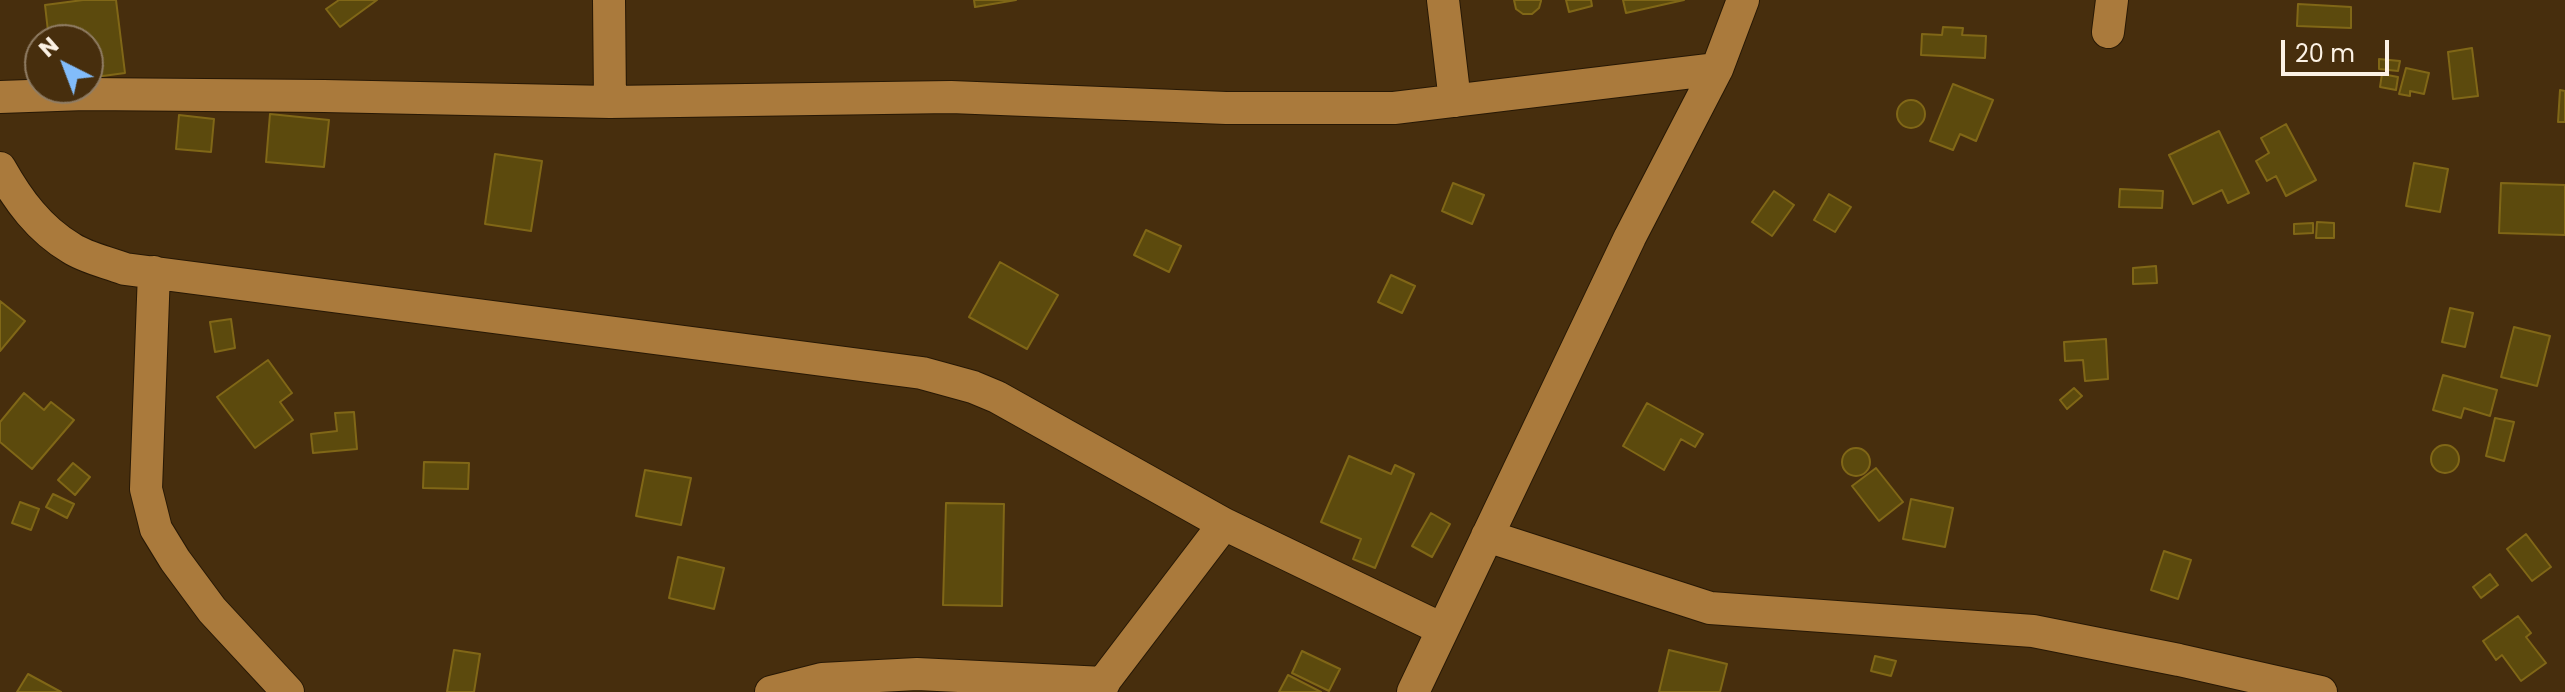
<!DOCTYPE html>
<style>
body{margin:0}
#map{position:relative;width:2565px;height:692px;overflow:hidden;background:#472e0d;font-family:Poppins,sans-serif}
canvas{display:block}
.north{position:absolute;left:24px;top:24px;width:80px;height:80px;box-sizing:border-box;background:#472e0d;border:2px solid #8f7c63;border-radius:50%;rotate:318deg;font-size:22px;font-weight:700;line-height:32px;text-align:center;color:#fcf2e5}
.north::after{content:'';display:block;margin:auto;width:28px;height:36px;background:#82bcfa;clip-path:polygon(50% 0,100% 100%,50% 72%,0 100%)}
.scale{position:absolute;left:2281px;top:40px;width:108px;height:36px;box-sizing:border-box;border:4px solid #fcf2e5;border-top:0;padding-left:10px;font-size:24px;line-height:28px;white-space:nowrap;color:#fcf2e5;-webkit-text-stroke:6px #472e0d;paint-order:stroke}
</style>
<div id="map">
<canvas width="2565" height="692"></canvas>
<div class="north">N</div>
<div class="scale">20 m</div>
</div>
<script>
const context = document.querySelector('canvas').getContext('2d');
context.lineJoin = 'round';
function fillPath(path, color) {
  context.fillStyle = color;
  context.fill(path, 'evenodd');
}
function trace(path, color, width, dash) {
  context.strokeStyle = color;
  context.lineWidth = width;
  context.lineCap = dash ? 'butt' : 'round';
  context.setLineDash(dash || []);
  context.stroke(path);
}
const building = new Path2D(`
 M83 0H116L125 73 88 78V40H49L45 5Z
 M339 0H377L340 27 326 9Z
 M974 0H1016L975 7Z
 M1514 0H1541V1L1539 8 1532 14H1523L1516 9Z
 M1566 0H1591L1592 6 1569 12Z
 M1623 0H1684L1626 13Z
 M2298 4 2351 7V28L2297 26Z
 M1943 27 1963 28 1962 35 1986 36 1985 58 1921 55 1922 34 1942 35Z
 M2472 48 2478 96 2453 99 2448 52Z
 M2379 59 2400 61 2398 71 2379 69Z
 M2406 68 2429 73 2424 94 2410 91V96L2399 94Z
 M2382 74 2398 77 2396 90 2380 87Z
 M1953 84 1993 100 1976 141 1960 134 1953 150 1930 141Z
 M2560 90 2565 91V122H2558Z
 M1897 114a14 14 0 1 1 28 0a14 14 0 1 1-28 0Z
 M270 114 329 120 324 167 266 162Z
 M179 115 214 119 211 152 176 149Z
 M2286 124 2316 180 2286 196 2276 176 2267 181 2256 161 2269 153 2261 138Z
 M2219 131 2249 193 2228 203 2222 190 2193 204 2169 155Z
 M495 154 542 161 531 231 485 224Z
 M2414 163 2448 169 2440 212 2406 206Z
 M1453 183 1484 195 1472 224 1442 211Z
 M2501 183 2565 185V235L2499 233Z
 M2120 189 2163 191 2162 208 2119 207Z
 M1774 191 1794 205 1772 236 1752 222Z
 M1829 194 1851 207 1835 232 1814 220Z
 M2317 222 2334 223V238H2316Z
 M2313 223V233L2294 234V224Z
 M1146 230 1181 246 1169 272 1134 255Z
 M1000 262 1058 295 1027 349 969 317Z
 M2156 266 2157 283 2133 284V268Z
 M1391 275 1415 286 1402 313 1378 302Z
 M0 301 25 321 0 351Z
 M2450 308 2473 313 2465 347 2442 342Z
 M231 319 235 348 215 352 210 322Z
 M2514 327 2550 336 2537 386 2501 377Z
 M2106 339 2108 379 2085 381 2083 360 2065 361 2064 342Z
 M268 360 292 393 280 402 293 420 255 448 217 397Z
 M2443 375 2497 390 2490 416 2464 408 2461 418 2433 410Z
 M2074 388 2082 396 2067 409 2060 400Z
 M24 393 44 410 51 402 74 420 32 469 0 442V422Z
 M1647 403 1703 434 1695 447 1681 439 1664 470 1623 446Z
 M354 412 357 449 313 453 311 434 337 431 335 413Z
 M2495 418 2514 422 2504 461 2486 456Z
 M2431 459a14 14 0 1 1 28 0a14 14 0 1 1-28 0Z
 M1842 462a14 14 0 1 1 28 0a14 14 0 1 1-28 0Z
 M1349 456 1391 474 1395 465 1414 474 1375 568 1353 559 1361 539 1321 522Z
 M424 462 469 463 468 489 423 488Z
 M73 463 90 477 75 495 58 480Z
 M1876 468 1903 502 1879 521 1852 486Z
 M645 470 691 478 681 525 636 516Z
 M53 494 74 504 67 518 46 507Z
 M1911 499 1953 508 1945 547 1903 539Z
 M20 502 39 509 31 530 12 523Z
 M946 503 1004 504 1002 606 943 605Z
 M1431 513 1450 524 1432 557 1412 546Z
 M2526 534 2551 567 2532 581 2507 549Z
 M2164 551 2191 560 2178 599 2151 590Z
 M678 557 724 568 714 609 669 598Z
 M2490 574 2498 585 2481 598 2473 587Z
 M2518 616 2531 633 2526 637 2546 663 2521 681 2502 655 2496 660 2483 641Z
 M454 650 480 654 474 692H447Z
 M1669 650 1727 664 1720 692H1659Z
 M1302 651 1340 669 1329 691 1292 673Z
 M1875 656 1896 661 1891 676 1871 671Z
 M28 674 61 692H17Z
 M1288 675 1321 692H1279Z`);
const minor = new Path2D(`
 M609 0 610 102
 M1443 0 1455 101
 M2108 32 2112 0
 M0 97 85 94 324 96 610 102 951 97 1226 108H1394L1717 69
 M0 168C18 200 39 229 71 248 86 258 107 262 125 269L922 373 973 387 997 397 1224 524 1442 629
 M154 272 146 489 156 529 175 560 212 610 288 692
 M1487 536 1710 608 2033 631 2179 660 2321 692
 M771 692 822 679 917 674 1104 683
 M1096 692 1224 524
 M1413 692 1630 237 1717 69 1743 0`);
fillPath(building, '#5c4a0d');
trace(building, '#806717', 2);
trace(minor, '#271805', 34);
trace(minor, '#aa7a3c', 32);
</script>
